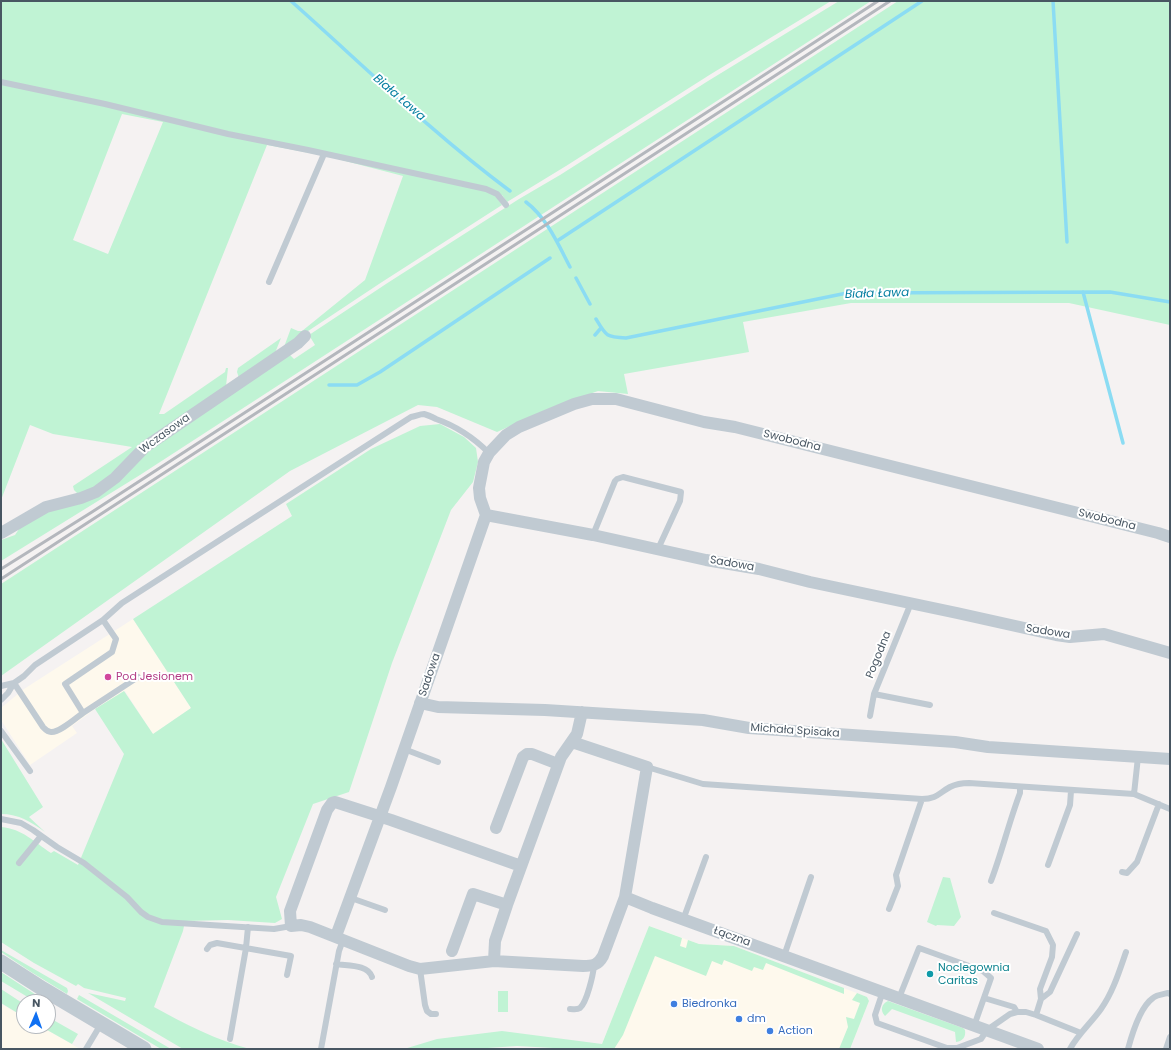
<!DOCTYPE html>
<meta charset="utf-8">
<style>
body{margin:0}
#map{position:relative;width:1171px;height:1050px;overflow:hidden;background:#f5f2f2;font-family:Poppins,sans-serif}
canvas{display:block}
.frame{position:absolute;inset:0;border:2px solid #485662;pointer-events:none}
.north{position:absolute;left:16px;top:994px;width:40px;height:40px;box-sizing:border-box;background:#fff;border:1px solid #b6bbc0;border-radius:50%;rotate:2deg;font-size:11px;font-weight:700;line-height:16px;text-align:center;color:#485662}
.north::after{content:'';display:block;margin:auto;width:14px;height:18px;background:#0f70f2;clip-path:polygon(50% 0,100% 100%,50% 72%,0 100%)}
</style>
<div id="map">
<canvas width="1171" height="1050"></canvas>
<div class="frame"></div>
<div class="north">N</div>
</div>
<script>
const context = document.querySelector('canvas').getContext('2d');
context.lineJoin = 'round';
function fillPath(path, color) {
  context.fillStyle = color;
  context.fill(path, 'evenodd');
}
function trace(path, color, width, dash) {
  context.strokeStyle = color;
  context.lineWidth = width;
  context.lineCap = dash ? 'butt' : 'round';
  context.setLineDash(dash || []);
  context.stroke(path);
}
function write(font, color, halo, rows, align = 'center') {
  context.font = font + ' Poppins,sans-serif';
  context.lineWidth = 4;
  context.setLineDash([]);
  context.textBaseline = 'middle';
  context.strokeStyle = halo;
  context.fillStyle = color;
  for (const [text, x, y, turn = 0] of rows) {
    context.save();
    context.translate(x, y);
    context.rotate((+turn || 0) * Math.PI / 180);
    context.textAlign = isNaN(turn) ? turn : align;
    if (halo) context.strokeText(text, 0, 0);
    context.fillText(text, 0, 0);
    context.restore();
  }
}
const commercial = new Path2D(`
 M133 619 191 708 153 734 125 691 95 709 72 726 77 733 30 765 1 720V708L24 689Z
 M649 926 699 944 734 946 867 997 869 1001 850 1049H615L602 1044Z
 M1 1004 24 1017V1026H40L80 1049H1Z`);
const green = new Path2D(`
 M1 1H831L711 74 566 166 507 202 502 195 497 198 502 205 382 282 284 347 291 328 298 331H302L365 280 403 176 326 156 267 145 159 414H164L225 372 226 368H228L226 386 129 458 95 488 78 494 74 490 73 486 132 447 53 434 30 425 1 500ZM122 114 163 122 108 254 73 240Z
 M839 1H871L140 475 1 561V540L15 535 19 529 34 517 69 504 290 355 294 359 315 345 309 335 389 282 519 199 560 175 708 81Z
 M898 1H1170V325L1069 303H851L743 322 749 352 624 374 628 394 598 391 575 399 517 423 497 432 437 407 418 405 290 471 1 676V584Z
 M281 338 275 353 239 378 237 372 238 368Z
 M440 424 464 437 476 448 478 462 473 482 451 510 392 663 349 792 313 804 276 897 282 919 275 923 228 920 185 921 183 931 154 1007C183 1023 218 1041 250 1049H183L88 993 125 1001 126 998 84 988 78 984 76 986 34 963 1 942V827C23 829 34 842 51 853L54 851 78 865 124 754 95 709 124 691 153 734 191 708 133 619 292 516 286 504 371 449 420 426Z
 M1 739 43 807 29 817 45 832C31 822 19 814 1 814Z
 M943 877 950 878 961 917 954 926 937 925 936 926 927 922Z
 M649 926 682 938 680 946 686 948 688 940 699 944 734 946 844 988V994L766 963 763 970 754 967 752 971 724 960 722 965 712 961 706 976 655 956 623 1035 614 1049H571L517 1046 473 1049H404L437 1039 502 1031 602 1044Z
 M1 950 67 988 68 991 67 994 31 972 1 952Z
 M1 972 47 1002H36L1 981Z
 M1 989 24 1004V1017L1 1003Z
 M498 991H508V1012H498Z
 M857 993 867 997 869 1001 850 1049H839L848 1027 846 1017 854 1019 860 1003 852 1000Z
 M79 995 171 1049H161L77 999Z
 M888 1001 963 1028 965 1030C966 1037 963 1041 956 1042L955 1032 892 1009 885 1016C880 1011 881 1004 888 1001Z
 M48 1017 78 1034 72 1044 40 1026H48Z`);
const stream = new Path2D(`
 M291 1C363 65 432 133 510 191
 M1053 1 1067 242
 M526 202C547 218 558 244 570 267
 M557 241 922 1
 M576 278 590 304
 M1083 292 1123 443
 M596 319C606 336 606 337 626 338L847 293 1110 292 1170 302
 M595 335 601 328
 M329 385H357L380 372 550 258`);
const service = new Path2D(`
 M1 82 105 104 228 134 308 150 486 189 497 194 506 205
 M269 282 324 154
 M593 535 615 481 617 479 623 477 681 492 680 501 658 549
 M14 683 43 727C45 729 47 732 51 732 59 733 76 718 83 713L65 684 112 652 116 639 103 620
 M1 686 14 683 24 676 35 665 103 620 122 603 411 417C416 416 420 414 424 414 428 415 432 417 436 419 456 426 473 437 489 453
 M874 694 930 705
 M1 700 8 693 14 683
 M83 713 138 677
 M870 716 874 694 911 603
 M1 731 30 771
 M404 749 438 762
 M647 767 703 784 922 799C937 799 939 793 950 787 956 784 963 783 969 783L1134 794 1170 809
 M1134 794 1138 757
 M1 819 21 823 33 830 57 847 84 863 127 897 141 912 148 917 162 922 274 929 291 926
 M19 863 41 836
 M1048 865 1070 805 1071 791
 M1122 872 1127 873 1137 862 1159 804
 M991 881C1002 852 1009 822 1020 793V787
 M351 898 385 910
 M889 909 898 886 896 875 922 799
 M994 913 1046 931 1053 945 1052 957 1040 989 1041 999
 M683 920 706 857
 M207 949 210 945 217 943 291 956 287 975
 M784 956 811 877
 M336 964C347 966 368 964 372 977
 M420 969 425 1005 427 1011 431 1014H436
 M883 991 875 1015 877 1023 947 1048H957L981 1039 987 1030 1010 1014 1017 1012H1026L1036 1015 1041 999 1050 992 1077 934
 M899 998 919 948 983 971 991 978 974 1026
 M984 998 1014 1007 1017 1012
 M570 1009C574 1009 577 1010 580 1008 587 1002 593 975 594 966
 M1036 1015 1081 1033
 M230 1039 246 948 248 927
 M86 1049 101 1024
 M321 1049 339 951 343 940
 M1070 1049C1078 1034 1091 1023 1101 1009 1113 992 1119 972 1126 952
 M1128 1049C1132 1034 1140 1007 1153 998 1156 995 1164 994 1168 993L1170 994
 M1166 1049 1170 1037`);
const minor = new Path2D(`
 M486 515 480 498 479 488 484 462 489 453 506 435 519 427 574 404 592 399H616L704 422 735 427 1158 533 1170 537
 M486 515 593 535 706 560 759 569 810 582 957 613 1056 635 1070 637 1104 634 1170 653
 M1 533 46 507 81 498 96 492 115 478 145 447 298 343 305 336
 M420 703 438 707 545 710 703 720 749 728 955 742 988 747 1170 759
 M496 828 523 757 527 754H532L558 764
 M521 866 391 820 335 802 332 803 327 810 290 911 291 926 301 925 310 927 409 966 420 969 494 961 583 966C593 966 598 965 603 956L625 897 647 767 572 742
 M625 897 652 908 1038 1049
 M336 936 391 787 486 515
 M452 951 473 894 507 905
 M494 961 495 941 507 905 561 757 577 734 582 712`);
const tertiary = new Path2D(`
 M1 962 43 989 144 1049`);
const rail = new Path2D(`
 M1 569 92 512 878 1
 M1 579 890 1`);
const markers = [
 [108,677,4,"#d1479c"],
 [930,974,4,"#0f9aa8"],
 [674,1004,4,"#3f7fe0"],
 [739,1019,4,"#3f7fe0"],
 [770,1031,4,"#3f7fe0"]
];
const streetNames = [
 ["Wczasowa",165,434,-36],
 ["Swobodna",792,441,14],
 ["Swobodna",1107,520,14],
 ["Sadowa",732,564,10],
 ["Sadowa",1048,632,9],
 ["Pogodna",879,655,-68],
 ["Sadowa",430,675,-71],
 ["Michała Spisaka",795,731,4],
 ["Łączna",732,937,20]
];
const hotelNames = [
 ["Pod Jesionem",116,677]
];
const cultureNames = [
 ["Noclegownia",938,968],
 ["Caritas",938,981]
];
const shopNames = [
 ["Biedronka",682,1004],
 ["dm",747,1019],
 ["Action",778,1031]
];
const waterNames = [
 ["Biała Ława",399,98,41],
 ["Biała Ława",877,294,-2]
];
fillPath(commercial, '#fef9ed');
fillPath(green, '#c0f3d4');
trace(stream, '#8bdcf3', 3.5);
trace(service, '#c0cad2', 6);
trace(minor, '#c0cad2', 12);
trace(tertiary, '#c0cad2', 15);
trace(rail, '#b4b7bd', 3);
for (const [x, y, r, color] of markers) {
  const dot = new Path2D();
  dot.arc(x, y, r, 0, 2 * Math.PI);
  context.fillStyle = color;
  context.fill(dot);
  trace(dot, '#fff', 1.5);
}
write('11px', '#485662', '#fff', streetNames);
write('11px', '#b23c85', '#fff', hotelNames, 'left');
write('11px', '#0d838f', '#fff', cultureNames, 'left');
write('11px', '#366cbe', '#fff', shopNames, 'left');
write('italic 12px', '#057fa1', '#fff', waterNames);
</script>
